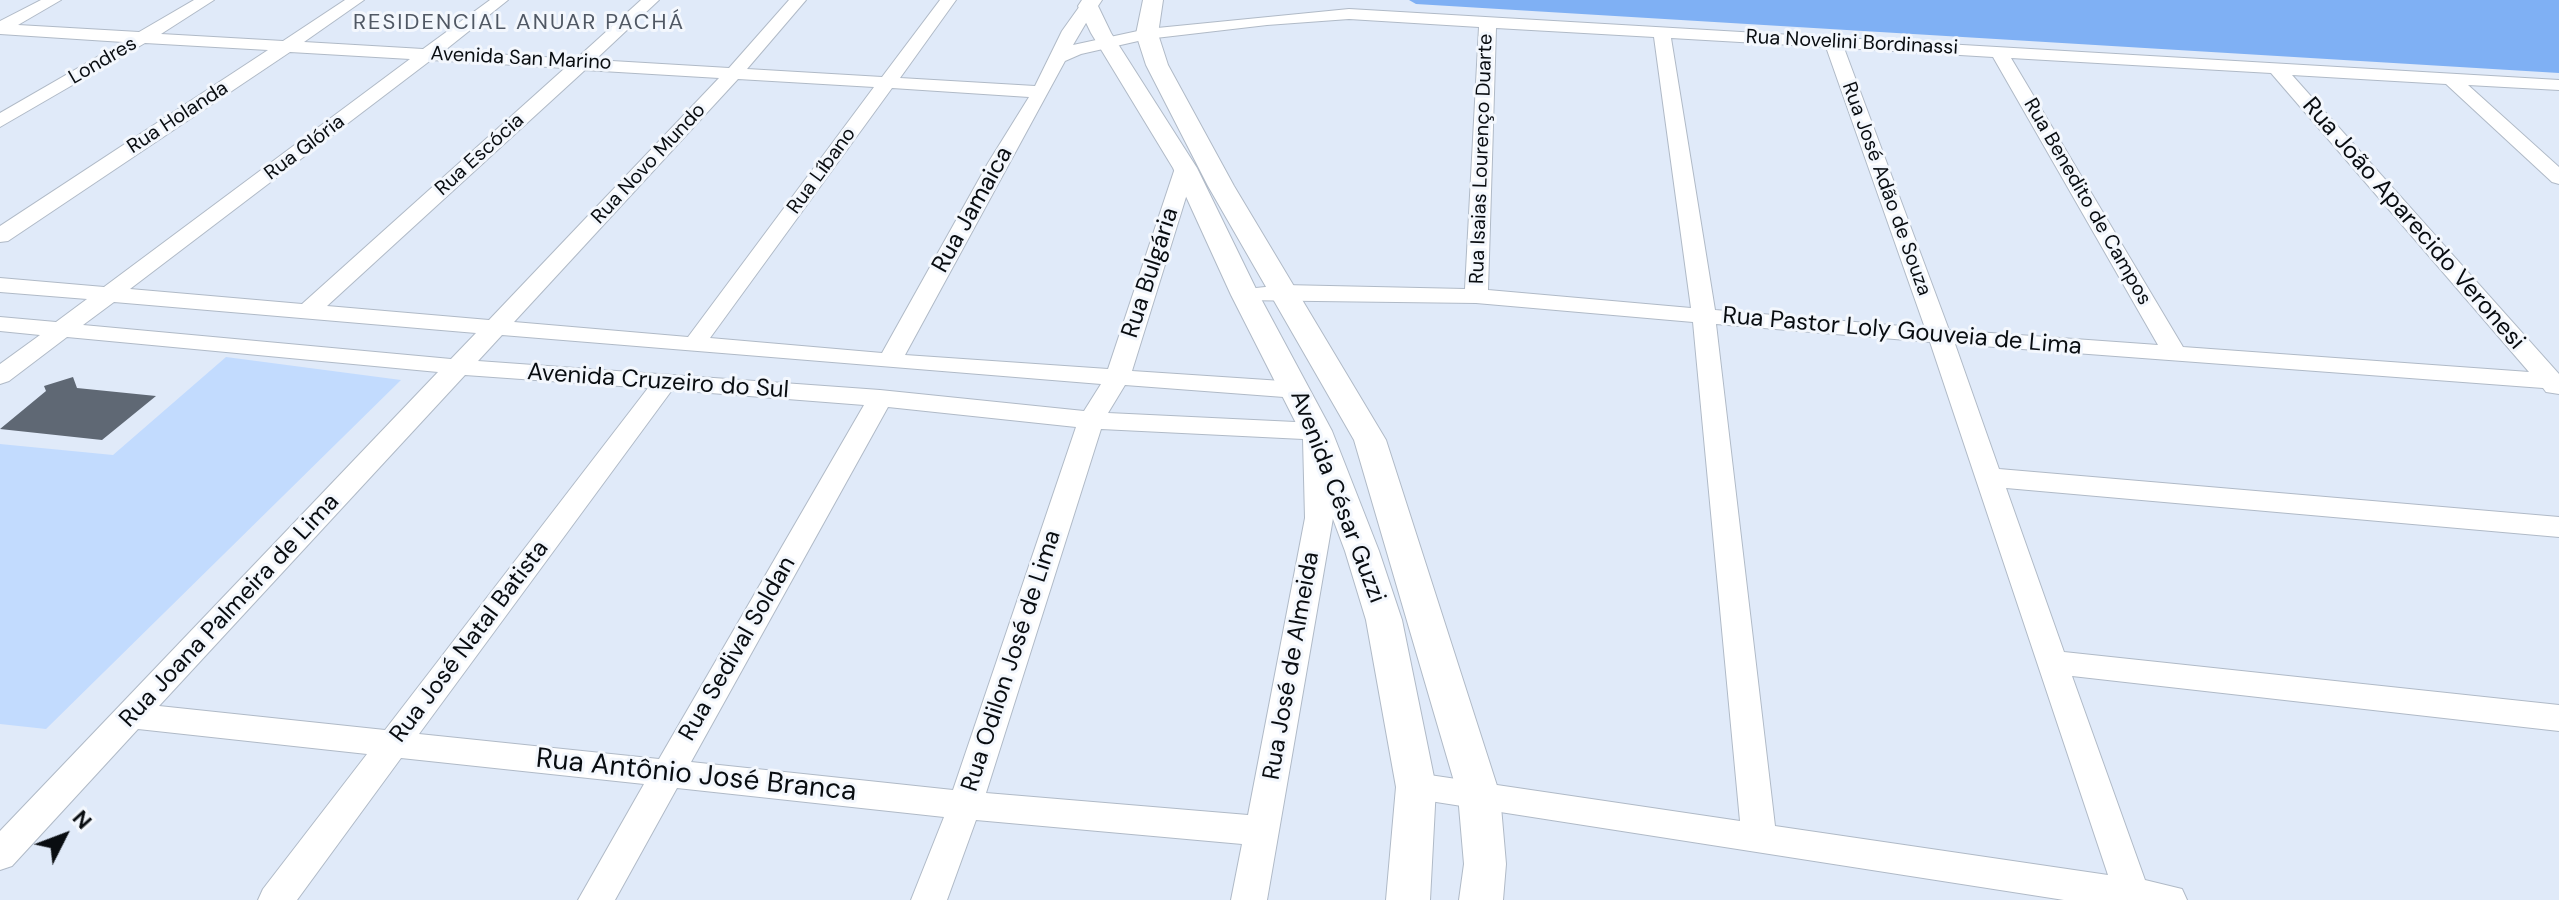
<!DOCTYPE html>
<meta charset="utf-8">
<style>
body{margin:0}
#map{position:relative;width:2559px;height:900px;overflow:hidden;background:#e0eaf9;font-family:"DM Sans",sans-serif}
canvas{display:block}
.north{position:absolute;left:24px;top:796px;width:80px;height:80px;-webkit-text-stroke:6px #f3f7fd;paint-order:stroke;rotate:48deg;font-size:22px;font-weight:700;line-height:32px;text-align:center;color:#090d11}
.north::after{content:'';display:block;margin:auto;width:28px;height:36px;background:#090d11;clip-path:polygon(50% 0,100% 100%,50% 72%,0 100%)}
</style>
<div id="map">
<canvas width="2559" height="900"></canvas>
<div class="north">N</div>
</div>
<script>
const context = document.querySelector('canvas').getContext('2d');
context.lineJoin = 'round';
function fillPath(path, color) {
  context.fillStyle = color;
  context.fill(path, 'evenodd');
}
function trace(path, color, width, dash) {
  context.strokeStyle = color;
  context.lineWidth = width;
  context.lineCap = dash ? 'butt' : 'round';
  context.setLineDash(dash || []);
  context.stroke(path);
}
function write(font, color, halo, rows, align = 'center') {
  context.font = font + ' "DM Sans",sans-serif';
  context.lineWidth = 6;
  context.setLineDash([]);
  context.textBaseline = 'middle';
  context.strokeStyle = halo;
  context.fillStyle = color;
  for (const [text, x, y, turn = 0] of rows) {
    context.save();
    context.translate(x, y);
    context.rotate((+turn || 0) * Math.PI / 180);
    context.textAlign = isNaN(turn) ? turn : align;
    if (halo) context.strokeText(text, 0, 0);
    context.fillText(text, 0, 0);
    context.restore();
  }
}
const green = new Path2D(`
 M226 357 401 380 46 729 0 724V444L113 455Z`);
const forest = new Path2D(`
 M1409 0H2559V73L1416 4Z`);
const building = new Path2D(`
 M73 377 77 388 156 396 102 440 0 429 46 391 44 386Z`);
const minor = new Path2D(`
 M41 0H61L18 25 139 32 194 0H214L161 34 283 41 345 0H364L304 42 423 49 490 0H508L444 51 576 59 641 0H659L595 60 729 68 789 0H806L747 69 882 77 940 0H956L900 78 1035 86 1062 31 1082 3 1088 1 1096 6 1073 45 1147 29 1349 9 2559 80V90L2468 85 2559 167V184L2552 182 2446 84 2292 75 2559 374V394L2546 392 2543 388 1955 344 1999 469 2559 517V537L2006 488 2064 652 2559 705V731L2072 676 2145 880 2182 889 2187 900H2064L1404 797 1399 787 1404 777 1416 773 1740 821 1693 322 1476 303 1237 300 1234 295 1237 290 1284 285 1465 289 1479 27 1349 19 1267 25 1147 39 1081 54 1065 61 905 355 1108 369 1175 168 1185 162 1195 168 1132 371 1297 382 1306 385 1309 390 1306 395 1297 398 1125 385 1108 413 1316 423 1325 425 1329 431 1333 518 1267 900H1231L1242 844 976 820 947 900H911L944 817 677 788 615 900H578L644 784 401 758 297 900H258L263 889 367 754 138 729 12 866 0 870V831L438 372 67 337 9 381 0 384V364L40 335 0 331V317L56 322 87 299 0 292V278L104 287 410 59 290 52 8 241 0 242V226L268 50 145 43 0 127V113L123 42 0 34V21ZM1496 28 1654 37 1691 308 1488 290ZM1671 38 1826 47 1925 328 1715 310ZM1844 48 1993 57 2158 345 1949 330ZM2011 58 2271 73 2529 372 2183 347ZM431 60 565 68 302 304 130 289ZM585 70 719 78 489 320 327 306ZM738 79 874 87 688 337 514 322ZM892 88 1029 97 988 163 882 353 710 338ZM114 302 476 333 451 359 83 325ZM1716 324 1930 342 2108 875 1775 826ZM502 335 1101 384 1084 411 880 390 478 361ZM465 375 648 388 385 730 159 706ZM672 390 864 405 659 759 419 734ZM888 407 1076 427 953 790 691 762ZM1101 429 1303 439 1305 518 1248 815 986 793Z`);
const tertiary = new Path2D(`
 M1082 0H1102L1098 6 1111 33 1197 168 1259 295 1332 431 1379 551 1402 620 1436 787 1430 900H1386L1396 787 1366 620 1345 551 1300 431 1231 295 1173 168 1091 33 1078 6Z
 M1143 0H1163L1158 34 1168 65 1234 186 1386 440 1500 795 1506 864 1503 900H1459L1464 864 1458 795 1354 440 1208 186 1146 65 1136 34Z`);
const farStreetnames = [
 ["Rua Novelini Bordinassi",1852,43,3],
 ["Avenida San Marino",521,59,3],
 ["Londres",103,61,-30],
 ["Rua Holanda",178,118,-33],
 ["Rua Glória",305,148,-37],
 ["Rua Escócia",480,155,-42],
 ["Rua Isaias Lourenço Duarte",1482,159,-88],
 ["Rua Novo Mundo",649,164,-47],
 ["Rua Líbano",822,171,-54],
 ["Rua José Adão de Souza",1886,189,70],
 ["Rua Benedito de Campos",2087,202,60]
];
const farNeighbourhoodnames = [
 ["RESIDENCIAL ANUAR PACHÁ",519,23]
];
const streetNames = [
 ["Rua Jamaica",973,210,-61],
 ["Rua João Aparecido Veronesi",2413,224,49],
 ["Rua Bulgária",1151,273,-72],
 ["Rua Pastor Loly Gouveia de Lima",1902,332,5],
 ["Avenida Cruzeiro do Sul",658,382,4],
 ["Avenida César Guzzi",1337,497,69],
 ["Rua Joana Palmeira de Lima",230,611,-47],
 ["Rua José Natal Batista",470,642,-53],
 ["Rua Sedival Soldan",738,649,-60],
 ["Rua Odilon José de Lima",1012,661,-72],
 ["Rua José de Almeida",1292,666,-80]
];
const nearStreetnames = [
 ["Rua Antônio José Branca",696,776,6]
];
fillPath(green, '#c2dbfe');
fillPath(forest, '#7fb0f4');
fillPath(building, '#5f6874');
trace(minor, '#b0bac7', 2);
trace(tertiary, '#b0bac7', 2);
fillPath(minor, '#fff');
fillPath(tertiary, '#fff');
write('20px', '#090d11', '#f3f7fd', farStreetnames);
context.letterSpacing = '2px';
write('22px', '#505864', '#f3f7fd', farNeighbourhoodnames);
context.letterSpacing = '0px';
write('24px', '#090d11', '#f3f7fd', streetNames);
write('28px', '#090d11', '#f3f7fd', nearStreetnames);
</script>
